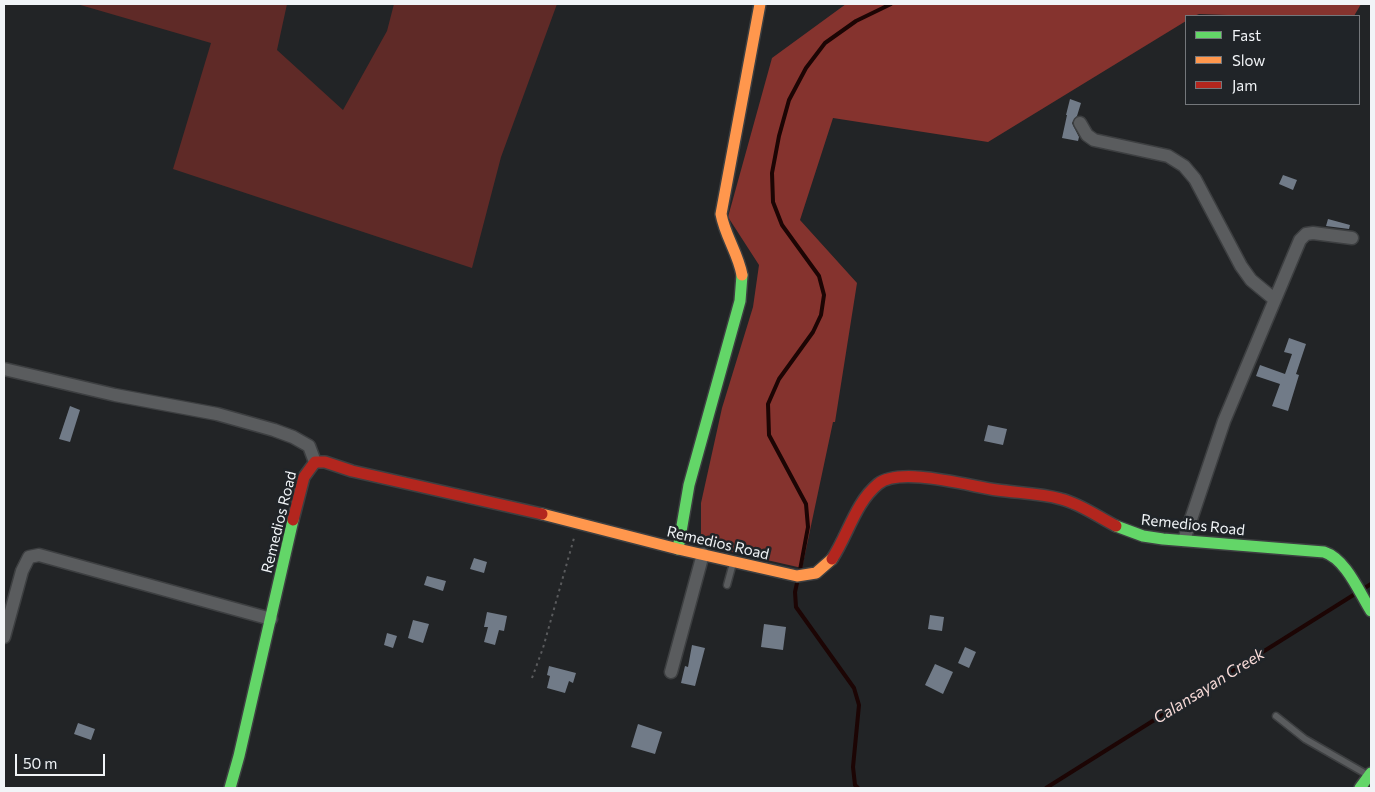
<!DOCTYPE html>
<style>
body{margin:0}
#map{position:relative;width:1375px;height:792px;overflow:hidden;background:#222426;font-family:Commissioner,sans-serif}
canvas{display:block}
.frame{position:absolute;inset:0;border:5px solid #f1f4f7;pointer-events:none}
.legend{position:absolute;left:1185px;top:15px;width:175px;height:90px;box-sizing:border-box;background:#202428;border:1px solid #74777b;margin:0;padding:6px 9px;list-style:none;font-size:15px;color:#f1f4f7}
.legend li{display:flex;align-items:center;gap:10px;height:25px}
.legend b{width:25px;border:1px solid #74777b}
.scale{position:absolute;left:15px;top:754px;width:90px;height:22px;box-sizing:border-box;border:2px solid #f1f4f7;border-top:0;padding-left:6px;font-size:15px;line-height:18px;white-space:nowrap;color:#f1f4f7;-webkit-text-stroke:4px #202428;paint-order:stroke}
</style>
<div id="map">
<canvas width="1375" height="792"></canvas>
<div class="frame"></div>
<ul class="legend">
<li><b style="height:6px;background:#63d668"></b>Fast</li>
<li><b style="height:6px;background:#ff974d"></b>Slow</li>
<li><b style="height:6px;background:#b3261e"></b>Jam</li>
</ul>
<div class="scale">50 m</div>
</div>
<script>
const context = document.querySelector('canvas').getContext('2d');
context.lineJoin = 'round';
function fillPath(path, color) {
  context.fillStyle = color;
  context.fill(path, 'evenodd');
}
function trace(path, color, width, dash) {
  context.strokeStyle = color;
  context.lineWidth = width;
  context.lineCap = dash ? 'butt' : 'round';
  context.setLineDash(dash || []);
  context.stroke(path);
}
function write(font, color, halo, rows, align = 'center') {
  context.font = font + ' Commissioner,sans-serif';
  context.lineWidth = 5;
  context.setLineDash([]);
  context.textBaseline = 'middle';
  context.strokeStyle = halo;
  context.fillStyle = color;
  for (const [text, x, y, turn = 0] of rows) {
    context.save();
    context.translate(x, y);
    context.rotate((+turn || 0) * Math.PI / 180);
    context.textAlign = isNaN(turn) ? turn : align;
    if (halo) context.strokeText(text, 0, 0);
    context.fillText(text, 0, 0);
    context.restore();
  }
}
const green = new Path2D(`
 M77 4H287L277 50 343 110 387 31 394 4H557L501 157 472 268 173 169 211 43Z`);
const forest = new Path2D(`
 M846 4H1361L1354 16H1256L1199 14 1194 16H1186V21L988 142 833 118 800 220 857 283 835 422H833L802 568 701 545V503L722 408 753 307 759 265 728 217 772 58Z`);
const stream = new Path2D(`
 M800 570 808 527 806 504 769 435 768 404 779 379 813 332 821 315 824 295 819 276 782 225 773 202 772 173 779 136 789 100 806 68 825 43 856 21 891 4
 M797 583 795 592 796 607 854 688 859 705 853 767 855 785 858 788
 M1363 589 1371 584
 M1046 788 1355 594`);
const building = new Path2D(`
 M1070 99 1081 103 1077 116 1072 123 1079 137 1078 141 1062 138 1067 115H1066Z
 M1283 175 1297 180 1293 190 1279 184Z
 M1328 219 1350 225 1349 229 1326 226Z
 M1289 338 1306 344 1296 374 1299 375 1288 411 1272 406 1280 384 1256 376 1260 365 1285 374 1292 354 1284 352Z
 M70 406 80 410 70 442 59 439Z
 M988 425 1007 429 1003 445 984 441Z
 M474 558 487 562 484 573 470 569Z
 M427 576 446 581 443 591 424 585Z
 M487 612 507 616 504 631 499 630 495 645 484 642 488 627H484Z
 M930 615 944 617 942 631 928 629Z
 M413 620 429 624 423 643 408 638Z
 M764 624 786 627 783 650 761 647Z
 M387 633 397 636 393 648 384 645Z
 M692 645 705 648 695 686 681 683 685 666 688 667Z
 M965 647 976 652 969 668 958 663Z
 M935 664 953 672 943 694 925 685Z
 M549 666 576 673 573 683 569 681 565 693 547 688 550 676 547 675Z
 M78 723 95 729 91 740 74 734Z
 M638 724 662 732 655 754 631 747Z`);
const path = new Path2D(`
 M532 678 543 648 574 538`);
const lane = new Path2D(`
 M727 585 733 563
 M1276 716 1305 739 1366 774`);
const street = new Path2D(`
 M1080 123 1087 135 1094 140 1168 156 1184 166 1195 179 1241 266 1251 280 1274 299
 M4 369 115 395 217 414 274 430 293 437 309 446 315 462
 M1184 540 1224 421 1300 240 1306 234 1313 233 1352 238
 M4 637 22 571 29 557 39 555 271 619
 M671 672 703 554`);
const fast = new Path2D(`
 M1116 526 1143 536 1163 539 1324 552C1346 559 1359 592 1371 611
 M678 549 689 485 740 301 742 275
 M230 788 239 756 293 520
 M1360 788 1371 773`);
const slow = new Path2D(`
 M742 275C738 253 725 236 721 214L760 4
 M542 514 678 549 797 576 816 573 832 559`);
const jam = new Path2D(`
 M293 520 304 477 315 462H325L352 471 542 514
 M832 559C848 535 855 503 878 484 900 466 969 486 997 490 1018 493 1040 493 1061 499 1081 504 1098 517 1116 526`);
const streetNames = [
 ["Remedios Road",279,522,-76],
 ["Remedios Road",1193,525,6],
 ["Remedios Road",718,543,13]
];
const waterNames = [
 ["Calansayan Creek",1209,686,-32]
];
fillPath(green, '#5f2a27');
fillPath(forest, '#85332e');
trace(stream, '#1c0504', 4);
fillPath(building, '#717b88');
trace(lane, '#3d3f41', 9);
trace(street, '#3d3f41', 15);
trace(fast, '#3d3f41', 14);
trace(slow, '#3d3f41', 14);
trace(jam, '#3d3f41', 14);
trace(path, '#5a5b5d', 2, [2.5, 4]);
trace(lane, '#5a5c5e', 6);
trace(street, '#5a5c5e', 12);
trace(fast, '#63d668', 11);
trace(slow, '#ff974d', 11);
trace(jam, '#b3261e', 11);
write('15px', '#f1f4f7', '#202428', streetNames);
write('italic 16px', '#f8dbd8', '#202428', waterNames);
</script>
